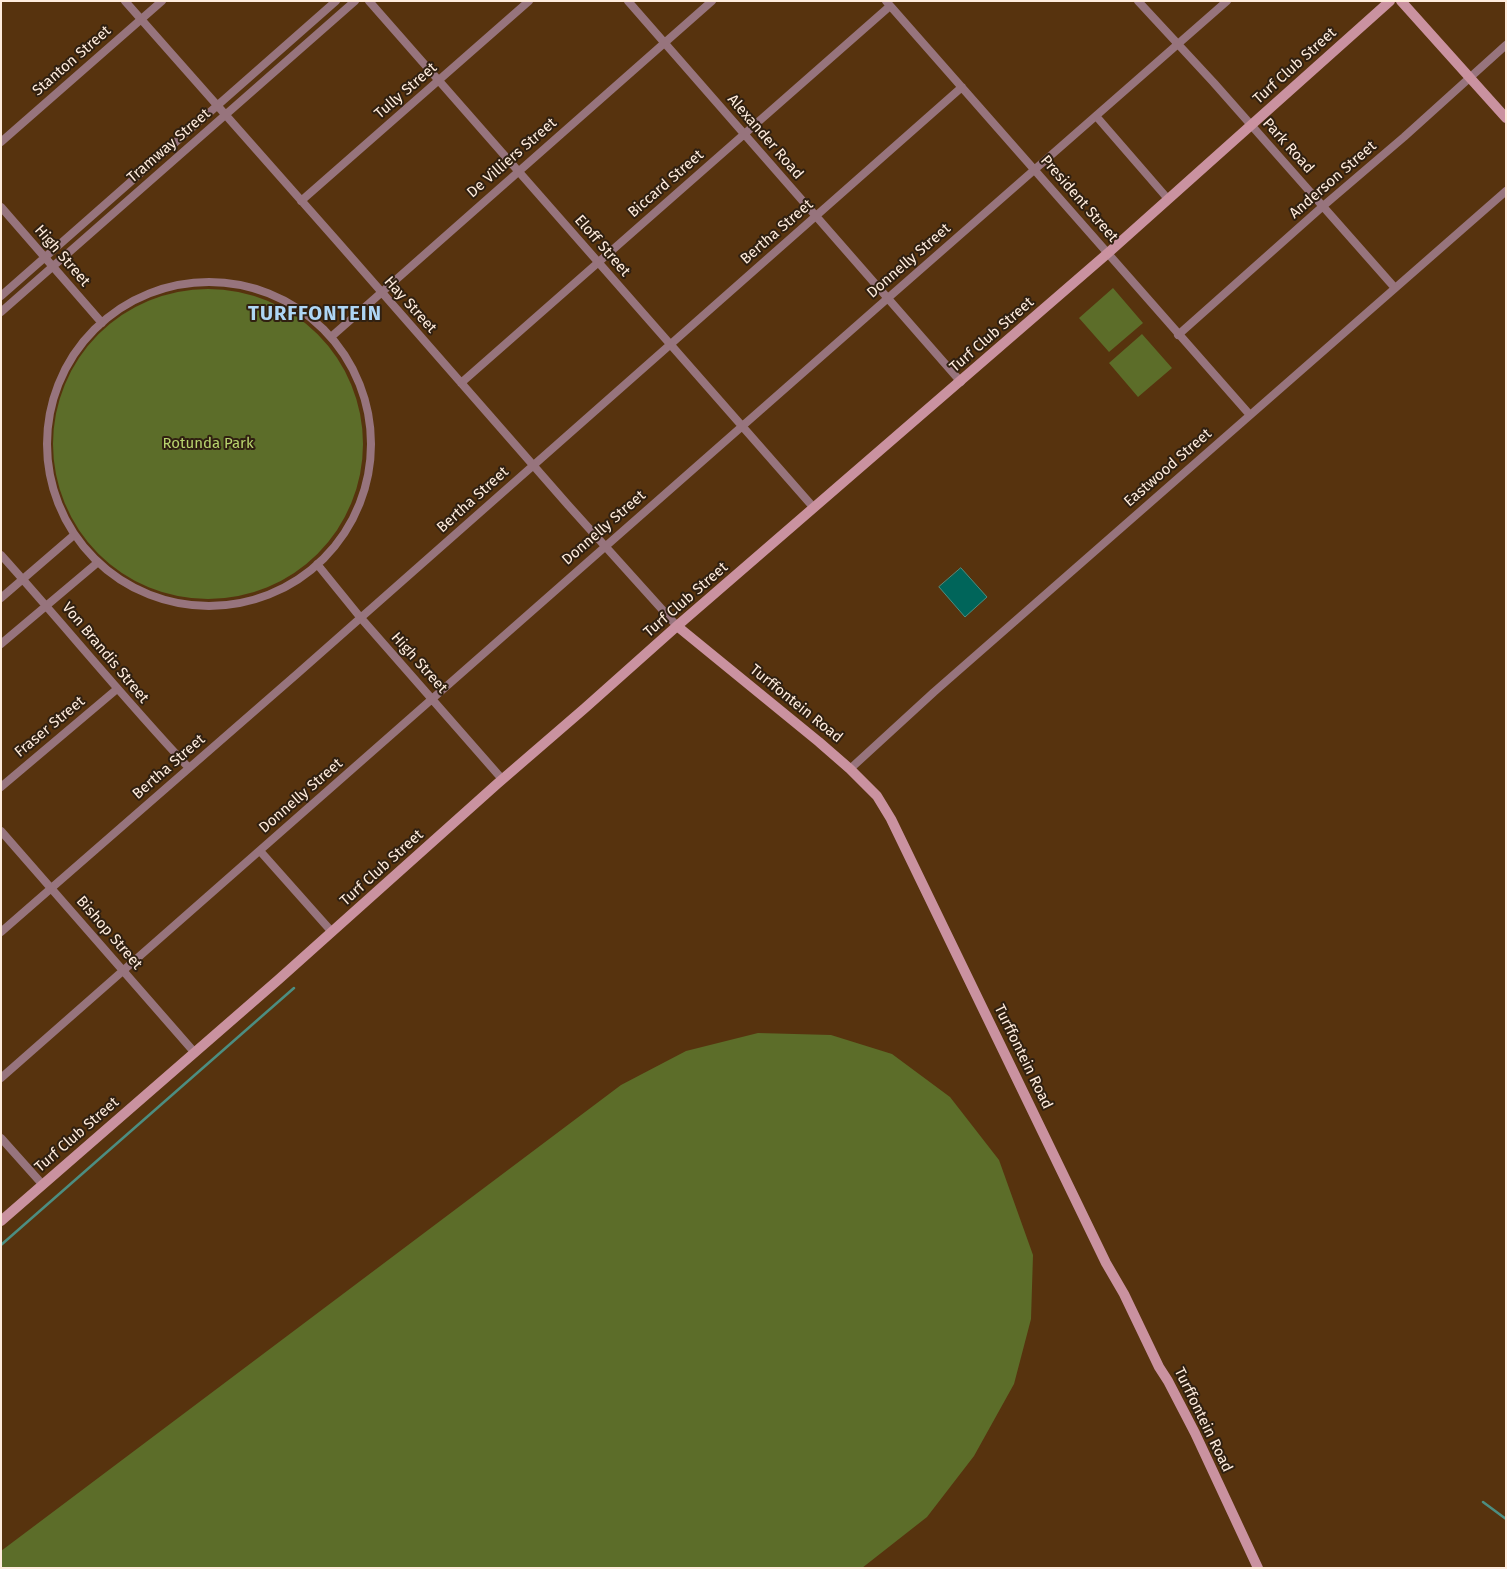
<!DOCTYPE html>
<style>
body{margin:0}
#map{position:relative;width:1507px;height:1569px;overflow:hidden;background:#57330e;font-family:"Fira Sans",sans-serif}
canvas{display:block}
.frame{position:absolute;inset:0;border:2px solid #ffecdd;pointer-events:none}
</style>
<div id="map">
<canvas width="1507" height="1569"></canvas>
<div class="frame"></div>
</div>
<script>
const context = document.querySelector('canvas').getContext('2d');
context.lineJoin = 'round';
function fillPath(path, color) {
  context.fillStyle = color;
  context.fill(path, 'evenodd');
}
function trace(path, color, width, dash) {
  context.strokeStyle = color;
  context.lineWidth = width;
  context.lineCap = dash ? 'butt' : 'round';
  context.setLineDash(dash || []);
  context.stroke(path);
}
function write(font, color, halo, rows, align = 'center') {
  context.font = font + ' "Fira Sans",sans-serif';
  context.lineWidth = 4;
  context.setLineDash([]);
  context.textBaseline = 'middle';
  context.strokeStyle = halo;
  context.fillStyle = color;
  for (const [text, x, y, turn = 0] of rows) {
    context.save();
    context.translate(x, y);
    context.rotate((+turn || 0) * Math.PI / 180);
    context.textAlign = isNaN(turn) ? turn : align;
    if (halo) context.strokeText(text, 0, 0);
    context.fillText(text, 0, 0);
    context.restore();
  }
}
const green = new Path2D(`
 M1113 288 1143 323 1109 352 1079 318Z
 M53 444a155 155 0 1 1 310 0a155 155 0 1 1-310 0Z
 M1142 334 1172 368 1138 397 1109 363Z
 M758 1033 831 1035 892 1054 950 1097 999 1160 1033 1255 1031 1319 1014 1384 974 1456 927 1517 862 1568H1V1551L621 1085 686 1051Z`);
const water = new Path2D(`
 M961 568 987 597 965 617 939 587Z`);
const stream = new Path2D(`
 M1 1245 294 988
 M1483 1502 1506 1519`);
const street = new Path2D(`
 M125 1 337 241 568 505 677 626
 M369 1 814 508
 M628 1 961 382
 M886 1 1250 415
 M1138 1 1214 83 1395 288
 M1096 116 1168 199
 M1 142 162 1
 M301 201 529 1
 M1 207 102 323
 M47 444a162 162 0 1 1 324 0a162 162 0 1 1-324 0Z
 M1 296 336 1
 M1 312 355 1
 M1178 335 1322 207 1404 137 1506 45
 M331 337 712 1
 M461 383 890 6
 M1 555C65 626 124 699 189 768
 M317 564 360 617 502 779
 M1 598 74 535
 M1 644 97 563
 M850 769 934 692 1506 191
 M1 787 117 689
 M1 831 195 1053
 M260 851 332 932
 M1 932 297 674 962 87
 M1 1078 888 298 1227 1
 M1 1138 43 1185`);
const secondary = new Path2D(`
 M1401 1 1506 118
 M677 626 819 742 850 769 877 796 891 819 1106 1263 1124 1294 1159 1367 1168 1381 1195 1433 1258 1568
 M1 1221 278 980 497 784 585 708 677 626 1108 253 1390 1`);
const streetNames = [
 ["Stanton Street",72,61,-41],
 ["Turf Club Street",1295,66,-42],
 ["Tully Street",406,91,-41],
 ["Alexander Road",765,137,49],
 ["Tramway Street",169,146,-41],
 ["Park Road",1288,146,48],
 ["De Villiers Street",512,158,-41],
 ["Anderson Street",1333,180,-41],
 ["Biccard Street",666,184,-41],
 ["President Street",1079,199,49],
 ["Bertha Street",777,232,-41],
 ["Eloff Street",602,246,49],
 ["High Street",62,256,49],
 ["Donnelly Street",909,261,-41],
 ["Hay Street",410,305,48],
 ["Turf Club Street",992,335,-41],
 ["Eastwood Street",1168,468,-41],
 ["Bertha Street",473,500,-42],
 ["Donnelly Street",604,528,-41],
 ["Turf Club Street",686,600,-41],
 ["Von Brandis Street",105,653,50],
 ["High Street",419,663,48],
 ["Turffontein Road",796,704,39],
 ["Fraser Street",50,727,-40],
 ["Bertha Street",169,767,-41],
 ["Donnelly Street",301,796,-41],
 ["Turf Club Street",382,868,-42],
 ["Bishop Street",109,933,49],
 ["Turffontein Road",1023,1057,64],
 ["Turf Club Street",77,1135,-41],
 ["Turffontein Road",1203,1420,64]
];
const parkNames = [
 ["Rotunda Park",208,444]
];
const districtNames = [
 ["TURFFONTEIN",315,314]
];
fillPath(green, '#5c6d29');
fillPath(water, '#00655a');
trace(water, '#4c8e81', 1);
trace(stream, '#4c8e81', 2.5);
trace(street, '#97747d', 8);
trace(secondary, '#ca92a0', 10);
write('15px', '#ffecdd', '#302011', streetNames);
write('15px', '#b8d46e', '#302011', parkNames);
context.letterSpacing = '1px';
write('bold 20px', '#aed6f5', '#302011', districtNames);
context.letterSpacing = '0px';
</script>
